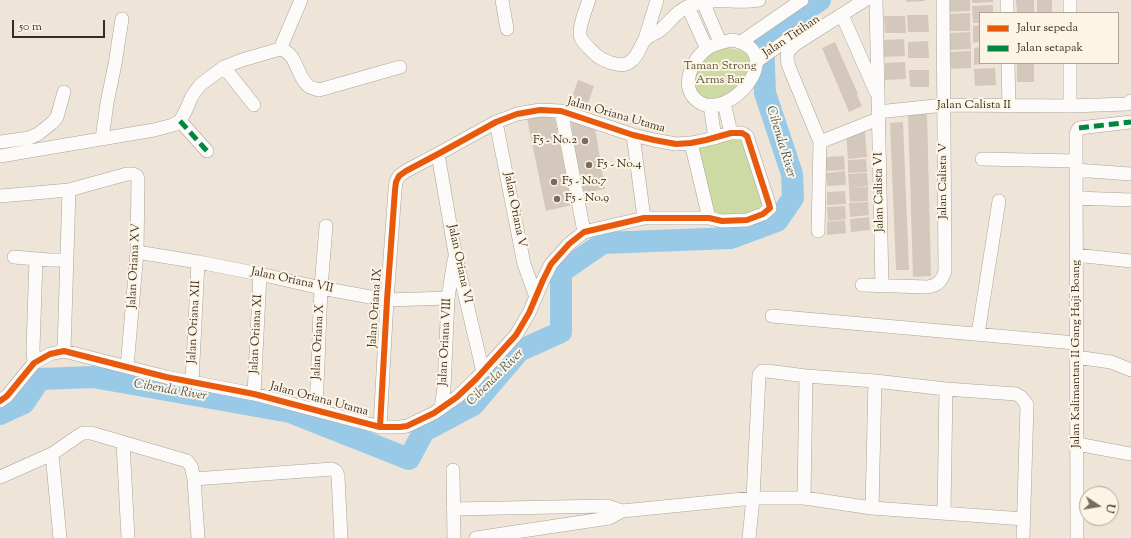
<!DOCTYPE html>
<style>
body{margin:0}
#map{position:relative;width:1131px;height:538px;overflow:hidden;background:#eee5d8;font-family:"Sorts Mill Goudy",serif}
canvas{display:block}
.legend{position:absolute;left:979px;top:12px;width:140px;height:52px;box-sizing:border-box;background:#fcf5e5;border:1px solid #afa495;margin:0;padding:5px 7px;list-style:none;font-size:12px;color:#3b2a1e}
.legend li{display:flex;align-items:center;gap:8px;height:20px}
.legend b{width:20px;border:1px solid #afa495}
.north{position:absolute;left:1079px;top:486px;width:40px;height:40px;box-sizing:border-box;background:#fcf5e5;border:1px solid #afa495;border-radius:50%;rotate:102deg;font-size:11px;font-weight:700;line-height:16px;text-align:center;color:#3b2a1e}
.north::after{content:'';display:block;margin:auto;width:14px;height:18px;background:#7a6b5f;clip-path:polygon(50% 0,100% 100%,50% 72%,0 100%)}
.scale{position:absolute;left:12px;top:20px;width:93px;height:18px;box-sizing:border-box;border:2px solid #3b2a1e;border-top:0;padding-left:5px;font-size:12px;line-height:14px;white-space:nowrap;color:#3b2a1e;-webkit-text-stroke:3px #fcf5e5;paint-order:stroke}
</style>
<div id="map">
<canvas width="1131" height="538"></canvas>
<ul class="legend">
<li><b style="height:5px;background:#e8590c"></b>Jalur sepeda</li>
<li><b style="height:5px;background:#00873e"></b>Jalan setapak</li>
</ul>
<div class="north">U</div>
<div class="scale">50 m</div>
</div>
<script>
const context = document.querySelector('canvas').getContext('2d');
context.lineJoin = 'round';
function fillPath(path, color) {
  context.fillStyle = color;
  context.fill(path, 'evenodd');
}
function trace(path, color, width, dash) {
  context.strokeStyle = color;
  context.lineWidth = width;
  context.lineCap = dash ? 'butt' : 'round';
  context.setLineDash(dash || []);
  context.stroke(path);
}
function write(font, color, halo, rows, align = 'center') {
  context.font = font + ' "Sorts Mill Goudy",serif';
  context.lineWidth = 4;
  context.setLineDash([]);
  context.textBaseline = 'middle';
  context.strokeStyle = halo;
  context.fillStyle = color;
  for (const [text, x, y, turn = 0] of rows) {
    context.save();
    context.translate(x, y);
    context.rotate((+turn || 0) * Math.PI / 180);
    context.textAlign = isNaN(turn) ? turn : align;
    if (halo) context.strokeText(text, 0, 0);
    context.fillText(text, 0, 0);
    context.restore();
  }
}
const green = new Path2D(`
 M713 45 754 53V73L724 103 693 97 692 66Z
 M740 135 768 208 747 218 711 216 694 144Z`);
const river = new Path2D(`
 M0 414 24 403 40 379 93 377 290 412 409 459 424 431 473 405 519 351 561 332V272L603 243 731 238 777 221 793 198 792 174 765 93 763 38 820 0`);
const building = new Path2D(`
 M906 0H925V1L906 2Z
 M949 0H970V11L949 12Z
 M972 0H993V2L972 3Z
 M1016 0H1034V13H1017Z
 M1037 0H1052V13H1037Z
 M993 5V13H980V23H973L972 6Z
 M970 13V31H950L949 14Z
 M907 15H928L929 32H908Z
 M884 16H905L906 33H885Z
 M980 25V42L973 43V26Z
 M970 32 971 49 950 50 949 33Z
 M904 39 905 56 884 57V40Z
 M928 41 929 58H908V42Z
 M835 42 858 94 857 95 862 106 849 112 822 48Z
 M980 47V63H983V64L974 65V48Z
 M971 51V68L951 69 950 52Z
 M905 62 906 79 885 80V63Z
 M1017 63H1034V82H1017Z
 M995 68 996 85 975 86 974 69Z
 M909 70H929V87H910Z
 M578 80 594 86 585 112 569 106Z
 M908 112H927L931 276 913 277Z
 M546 115 555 119 572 205 546 211 527 119Z
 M571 122H575L595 128 605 189 582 193 576 158Z
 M903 122 909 270H896L890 123Z
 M865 131 867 157 848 159 846 133Z
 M844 156 845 170 826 171 825 157Z
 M866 159 867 172 848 173V160Z
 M845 171 846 185 827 186 826 173Z
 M867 173 868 186 849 188 848 174Z
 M868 187V201L850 202 849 188Z
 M845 191 846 204 827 205V192Z
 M868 202 869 215 850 217 849 203Z
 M845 206 846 219 828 221 827 207Z
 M869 217 870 230 851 232 850 219Z
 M845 220 846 233 827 235V222Z`);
const minor = new Path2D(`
 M502 0 507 29
 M589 0C586 9 577 30 581 38 583 43 589 48 593 52 600 60 622 70 631 61 638 56 639 48 644 41 647 36 655 34 659 31 669 24 675 12 687 7 694 4 703 1 711 1 727 0 743 3 759 0
 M876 0 882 286
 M1007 0V13
 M1070 0V13
 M709 1 707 5 706 9 720 42
 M688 7 707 49
 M842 15 876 92
 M645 39 657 0
 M732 40C790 50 730 122 699 102 678 89 692 58 708 48 716 43 723 42 732 40Z
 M741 42 802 0
 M280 49 301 0
 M757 61 801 30
 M1008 63 1009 106
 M1070 63V106
 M224 67 254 105
 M724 103 731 133
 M710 105 715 138
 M561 111 584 232
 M878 112 944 105 1070 106 1127 104 1131 101
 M180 121 207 151
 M496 122 524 264 536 297
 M633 135 644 218
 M102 139 107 103 115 64 122 19
 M0 142 29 138 38 134 52 123 57 117 64 92
 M820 142 878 119
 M691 143 709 218
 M438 154 455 253 483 372
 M0 156 154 130 173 125 180 121 186 110 192 96 200 85 224 67 242 60 280 49C298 53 296 78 310 87 312 88 316 89 319 90L400 67
 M982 159 1075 161
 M1076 170 1131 174
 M0 196 69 190 127 174H133L137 176 138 180 137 252 127 367
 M1076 198 1131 200
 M818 231 820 142 789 67C785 54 787 51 797 43L865 0
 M137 252 198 262 260 274 321 288 387 300 448 298
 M1076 255 1131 261
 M14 257 49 260H67
 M862 285 928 287C938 285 942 281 945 271L943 0
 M772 316 1076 343
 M978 334 999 201
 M64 351 69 190
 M1076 357 1111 362 1131 370
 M34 363 33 349 36 259
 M192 382 198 262
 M254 394 260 274
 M0 401 7 396 34 363 50 354 64 351 166 377 254 394 380 427H400L407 426 434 413 457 397 476 379 516 335 529 313 543 280 551 264 569 244 584 232 644 218H709L722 221 747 220 763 214 770 208 769 204 747 136 742 133H731L706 140 691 143 676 144 654 140 633 135 561 111 540 110 517 114 496 122 438 154 406 171 399 176 396 182 395 190 387 300 380 427
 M441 408 444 388 448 298 454 260
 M316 410 321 288 326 226
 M123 442 128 538
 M1077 444 1131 454
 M52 454 60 538
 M453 470 454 538
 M0 477 52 454 78 436 83 433H91L187 461 191 466 194 479 198 538
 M194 479 332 469 336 471 338 476 341 538
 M804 498 806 376
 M872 508 875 381
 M453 509 607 506 622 511 753 498H804L872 508 1024 519
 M944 513 946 389
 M476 538 609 518 622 511
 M749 538 753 498 759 375 762 371H767L806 376 875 381 946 389 1016 394 1021 397 1027 405 1023 538
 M1077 538 1076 134 1079 128 1131 122`);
const quiet = new Path2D(`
 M180 121 207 151
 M1079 128 1131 122`);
const cycleway = new Path2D(`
 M0 401 7 396 34 363 50 354 64 351 166 377 254 394 380 427H400L407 426 434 413 457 397 476 379 516 335 529 313 543 280 551 264 569 244 584 232 644 218H709L722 221 747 220 763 214 770 208 769 204 747 136 742 133H731L706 140 691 143 676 144 654 140 633 135 561 111 540 110 517 114 496 122 438 154 406 171 399 176 396 182 395 190 387 300 380 427`);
const markers = [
 [585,141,4,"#7a6b5f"],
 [589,165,4,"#7a6b5f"],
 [554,182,4,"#7a6b5f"],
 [557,199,4,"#7a6b5f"]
];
const streetNames = [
 ["Jalan Titihan",792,37,-34],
 ["Jalan Calista II",974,106],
 ["Jalan Oriana Utama",616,116,16],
 ["Jalan Calista V",944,181,-90],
 ["Jalan Calista VI",880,192,-91],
 ["Jalan Oriana V",514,210,79],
 ["Jalan Oriana VI",459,264,78],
 ["Jalan Oriana XV",135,266,-87],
 ["Jalan Oriana VII",292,281,12],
 ["Jalan Oriana IX",376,308,-86],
 ["Jalan Oriana XII",195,322,-87],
 ["Jalan Oriana XI",257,334,-87],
 ["Jalan Oriana X",319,342,-87],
 ["Jalan Oriana VIII",446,342,-87],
 ["Jalan Kalimantan II Gang Haji Boang",1077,354,-90],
 ["Jalan Oriana Utama",319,400,15]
];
const parkNames = [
 ["Taman Strong",720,67],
 ["Arms Bar",720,81]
];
const poiNames = [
 ["F5 - No.2",577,141,"right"],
 ["F5 - No.4",597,165],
 ["F5 - No.7",562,182],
 ["F5 - No.9",565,199]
];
const waterNames = [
 ["Cibenda River",780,142,73],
 ["Cibenda River",496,378,-45],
 ["Cibenda River",170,391,10]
];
fillPath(green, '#cedaa3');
trace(river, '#98cae7', 22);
fillPath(building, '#d4c7bc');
trace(minor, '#aaa29a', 14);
trace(minor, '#fcfbf9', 13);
trace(quiet, '#00873e', 5, [10, 5]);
trace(cycleway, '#e8590c', 6);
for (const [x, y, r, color] of markers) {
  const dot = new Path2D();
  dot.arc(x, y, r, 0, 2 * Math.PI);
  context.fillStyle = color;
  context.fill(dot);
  trace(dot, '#fcf5e5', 1.5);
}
write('12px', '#3b2a1e', '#fcf5e5', streetNames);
write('12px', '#595434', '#fcf5e5', parkNames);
write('12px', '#3b2a1e', '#fcf5e5', poiNames, 'left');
write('italic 13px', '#4c575c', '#fcf5e5', waterNames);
</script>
